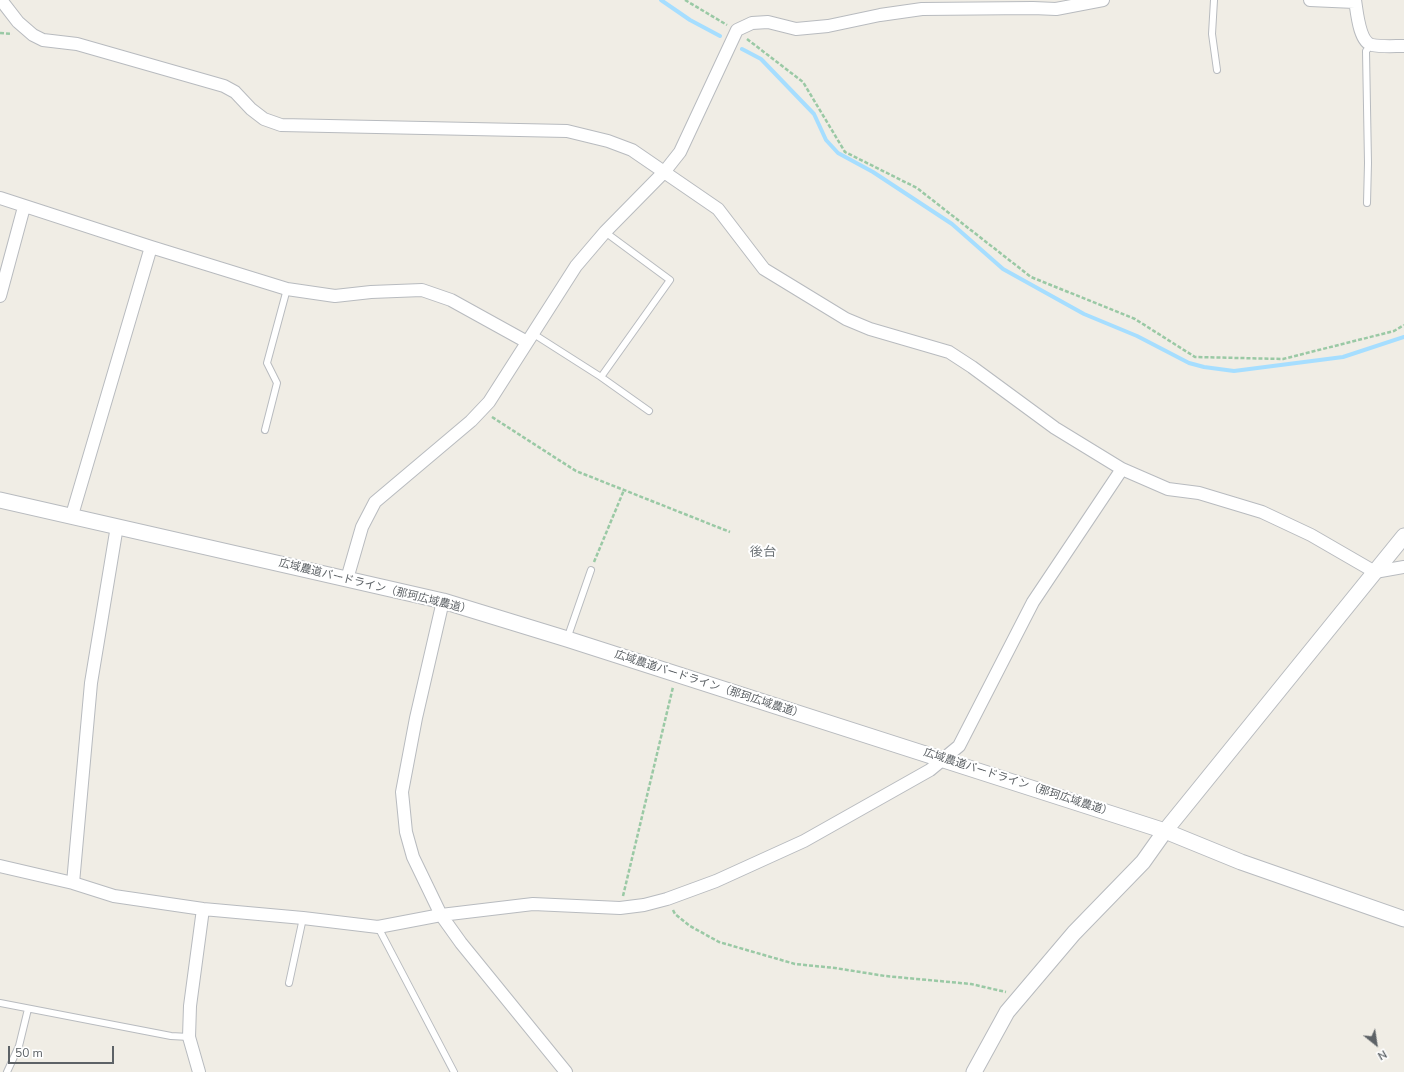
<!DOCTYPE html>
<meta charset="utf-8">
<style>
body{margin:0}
#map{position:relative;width:1404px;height:1072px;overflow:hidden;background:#f0ede5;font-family:"Nunito Sans",sans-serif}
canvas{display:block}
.north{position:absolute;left:1356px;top:1024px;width:40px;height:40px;-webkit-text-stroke:3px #fff;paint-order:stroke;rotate:150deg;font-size:11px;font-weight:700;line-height:16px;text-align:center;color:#5d6266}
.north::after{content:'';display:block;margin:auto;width:14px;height:18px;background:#5d6266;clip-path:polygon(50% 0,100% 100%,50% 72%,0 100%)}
.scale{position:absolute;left:8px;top:1046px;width:106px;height:18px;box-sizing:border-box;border:2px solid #5d6266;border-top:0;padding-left:5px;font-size:12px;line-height:14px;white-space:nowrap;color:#5d6266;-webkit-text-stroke:3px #fff;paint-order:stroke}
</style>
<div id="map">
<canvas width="1404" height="1072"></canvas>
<div class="north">N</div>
<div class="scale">50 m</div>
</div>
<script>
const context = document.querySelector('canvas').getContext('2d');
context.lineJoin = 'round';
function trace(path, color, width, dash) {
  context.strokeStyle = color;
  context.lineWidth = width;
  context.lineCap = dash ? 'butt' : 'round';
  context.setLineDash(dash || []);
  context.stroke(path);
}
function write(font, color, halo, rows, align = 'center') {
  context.font = font + ' "Nunito Sans","Noto Sans JP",sans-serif';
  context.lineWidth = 4;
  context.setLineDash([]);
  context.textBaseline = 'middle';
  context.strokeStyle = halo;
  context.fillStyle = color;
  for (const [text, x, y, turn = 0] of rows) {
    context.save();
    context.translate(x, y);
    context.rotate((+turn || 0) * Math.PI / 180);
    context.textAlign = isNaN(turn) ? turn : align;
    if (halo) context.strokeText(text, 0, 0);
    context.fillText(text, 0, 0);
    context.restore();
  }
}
const stream = new Path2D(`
 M661 0 690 20 720 36
 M742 49 761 59 814 114 826 140 838 153 873 172 952 224 1003 269 1084 314 1137 336 1189 363 1204 367 1234 371 1343 357 1404 337`);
const path = new Path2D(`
 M685 0 727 25
 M0 33 12 34
 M747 39 803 82 845 152 917 188 1031 277 1135 319 1195 357 1283 359 1394 331 1404 325
 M492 417 576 471 730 532
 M594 562 624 490
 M623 896 673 687
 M673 910 675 914 690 926 719 942 795 964 835 968 885 976 971 984 1006 992`);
const service = new Path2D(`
 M1214 0 1212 34 1217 70
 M1367 203 1368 163 1366 51 1371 45
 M532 333 601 377 649 411
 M601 377 670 280 605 232
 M265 430 277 383 267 363 287 289
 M567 639 591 570
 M378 927 454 1072
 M289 983 303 918
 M0 1003 171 1036 189 1037
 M7 1072 19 1046 28 1009`);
const minor = new Path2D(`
 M1 0 18 22 33 35 43 40 77 44 224 86 235 92 251 109 264 119 281 125 567 131 608 141 632 150 718 209 764 269 846 319 870 329 949 352 972 367 1055 428 1122 469 1168 489 1199 493 1262 512 1311 535 1375 572 1404 567
 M1310 0 1355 2
 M1355 0C1357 12 1359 42 1372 45 1382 47 1394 46 1404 46
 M0 198 151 247 287 289 335 296 371 292 422 290 451 300 527 342
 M0 296 24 207
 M72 515 151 247
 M347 579 362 527 375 502 471 421 489 402 576 266 605 232 665 171 680 152 737 30 752 23 768 22 796 29 828 26 880 15 922 9 1033 8 1056 9 1103 0
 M443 601 416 718 402 792 406 832 413 857 441 915 461 943 566 1072
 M0 866 73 883 114 896 203 909 303 918 378 927 441 915 533 904 620 908 644 905 667 899 716 881 804 841 930 770 959 746 1033 602 1122 469
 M73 883 91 683 117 526
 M199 1072 189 1037 190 1006 203 909`);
const tertiary = new Path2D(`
 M0 500 443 601 567 639 1165 831 1241 862 1404 919
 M974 1072 1007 1012 1074 933 1143 862 1165 831 1404 536`);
const streetNames = [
 ["広域農道バードライン（那珂広域農道）",375,587,14],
 ["広域農道バードライン（那珂広域農道）",709,685,18],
 ["広域農道バードライン（那珂広域農道）",1018,783,18]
];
const quarterNames = [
 ["後台",763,553]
];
trace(stream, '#a6deff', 4);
trace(service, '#b8bbbf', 8);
trace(minor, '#b8bbbf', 14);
trace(tertiary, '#b8bbbf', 17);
trace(path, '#9ac9a5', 2.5, [4, 2]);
trace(service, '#fff', 6);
trace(minor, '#fff', 12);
trace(tertiary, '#fff', 15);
write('11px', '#5d6266', '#fff', streetNames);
write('13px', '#6e7478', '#fff', quarterNames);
</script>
